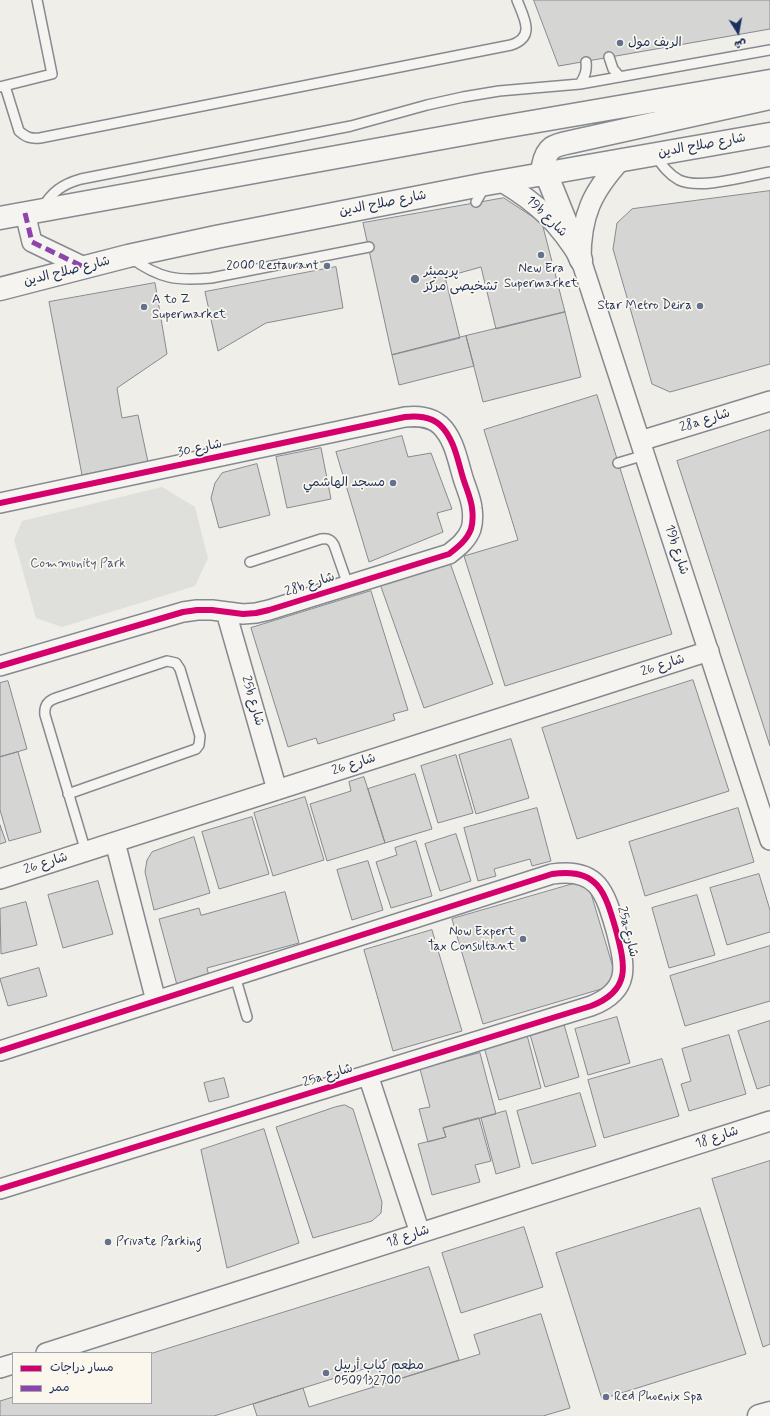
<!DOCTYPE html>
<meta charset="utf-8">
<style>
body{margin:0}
#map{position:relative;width:770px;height:1416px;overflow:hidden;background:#efeee9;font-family:Mynerve,"Playpen Sans Arabic",sans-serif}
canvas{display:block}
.legend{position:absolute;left:12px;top:1352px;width:140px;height:52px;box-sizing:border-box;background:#fbf7ec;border:1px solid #a1a7b3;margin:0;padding:5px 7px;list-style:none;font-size:12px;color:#1b2f5e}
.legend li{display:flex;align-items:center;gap:8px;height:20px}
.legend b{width:20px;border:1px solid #a1a7b3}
.north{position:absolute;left:718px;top:12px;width:40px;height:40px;-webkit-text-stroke:3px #fbf7ec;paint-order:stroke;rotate:169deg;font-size:11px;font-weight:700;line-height:16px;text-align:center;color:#1b2f5e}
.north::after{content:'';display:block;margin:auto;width:14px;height:18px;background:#1b2f5e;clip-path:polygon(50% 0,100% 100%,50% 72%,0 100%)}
</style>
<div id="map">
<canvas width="770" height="1416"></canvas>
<ul class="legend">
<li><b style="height:5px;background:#d6006c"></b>مسار دراجات</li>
<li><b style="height:5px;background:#8e44ad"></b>ممر</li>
</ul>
<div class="north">ش</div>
</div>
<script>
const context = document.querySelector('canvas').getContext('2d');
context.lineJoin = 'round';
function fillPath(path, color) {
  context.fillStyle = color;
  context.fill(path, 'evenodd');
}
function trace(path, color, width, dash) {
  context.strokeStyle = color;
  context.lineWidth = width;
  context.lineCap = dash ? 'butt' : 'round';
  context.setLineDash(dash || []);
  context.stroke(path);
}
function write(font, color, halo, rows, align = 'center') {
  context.font = font + ' Mynerve,"Playpen Sans Arabic",sans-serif';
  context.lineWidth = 3.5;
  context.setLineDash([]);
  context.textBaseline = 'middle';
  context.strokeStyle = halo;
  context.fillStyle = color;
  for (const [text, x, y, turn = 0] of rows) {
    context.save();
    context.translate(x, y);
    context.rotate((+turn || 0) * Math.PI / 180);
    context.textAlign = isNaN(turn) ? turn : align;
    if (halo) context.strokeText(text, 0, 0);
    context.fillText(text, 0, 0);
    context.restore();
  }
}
const green = new Path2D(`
 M162 487 195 507 208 558 195 586 62 627 36 618 14 540 22 521Z`);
const building = new Path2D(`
 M534 0H770V29L559 66Z
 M770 191V364L670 392 652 384 613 249 617 223 632 209Z
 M504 198 542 223 565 312 496 329 481 267 445 277 460 338 392 355 363 223Z
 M336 267 343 308 266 323 218 351 205 292Z
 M155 283 167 354 117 388 122 418 138 415 148 462 82 475 49 302Z
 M565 312 581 377 483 402 466 336Z
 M466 336 474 366 399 385 392 355Z
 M597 395 672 634 505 686 464 556 518 540 484 430Z
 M770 430V746L677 461Z
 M402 436 408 457 431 453 452 509 437 513 443 532 369 562 336 452Z
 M321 448 331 499 287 508 276 457Z
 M257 464 270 515 219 528 211 498 215 483 222 473Z
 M449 560 493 684 424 708 380 584Z
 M371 591 408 710 393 714 395 720 318 744 316 738 288 747 251 628Z
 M693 680 729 791 577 839 542 728Z
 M8 681 27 749 0 757V683Z
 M511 739 529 798 476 814 459 755Z
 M18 752 41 832 9 841 0 810V757Z
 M456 755 473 813 438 823 421 766Z
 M415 774 432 829 385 843 368 789Z
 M364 777 385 843 327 861 310 804 351 791 349 782Z
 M305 797 324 860 273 876 254 813Z
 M537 808 551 861 532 866 530 859 494 869 496 876 478 881 464 828Z
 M738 808 754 862 645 896 629 842Z
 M252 817 269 874 219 889 202 832Z
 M0 825 6 842 0 844Z
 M456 834 471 881 440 891 425 844Z
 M194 837 210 893 154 910 145 872 147 860 152 852Z
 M416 841 432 896 391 908 376 862 397 855 395 848Z
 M368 861 383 910 352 920 337 870Z
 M759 874 770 910V932L727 945 710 888Z
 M587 880 618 984 483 1024 452 919Z
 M98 881 113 934 63 948 48 895Z
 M285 892 299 943 207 968 209 976 177 985 159 919 199 908 201 915Z
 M697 895 715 955 669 968 652 908Z
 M26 902 37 945 1 954 0 909Z
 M432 930 462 1031 393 1051 364 950Z
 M770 946V1001L685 1026 670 976Z
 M39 968 47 996 8 1006 0 979Z
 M617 1017 630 1063 588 1075 575 1029Z
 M563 1021 579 1077 545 1087 529 1031Z
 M770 1021V1085L757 1089 738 1031Z
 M527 1035 541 1088 499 1100 484 1047Z
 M729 1035 746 1094 689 1111 681 1084 691 1081 682 1049Z
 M480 1053 496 1114 443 1128 446 1137 428 1142 419 1109 430 1107 420 1069Z
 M662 1059 679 1116 604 1138 588 1080Z
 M224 1078 229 1097 209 1102 204 1083Z
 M580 1093 596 1146 532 1164 517 1111Z
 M345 1105 353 1109 382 1202 381 1213 372 1221 313 1238 276 1127 335 1107Z
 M506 1111 520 1167 496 1174 481 1118Z
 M479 1118 491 1161 475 1165 480 1182 432 1195 418 1144 446 1137 443 1128Z
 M264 1129 299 1243 227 1268 201 1150Z
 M770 1161V1344L763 1347 712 1179Z
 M700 1208 746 1354 602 1399 556 1253Z
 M524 1227 543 1287 461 1313 442 1253Z
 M429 1267 459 1360 373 1387 367 1368 214 1416H0V1401L13 1397V1403H151V1354Z
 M541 1314 570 1408 543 1416H257L253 1404 303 1388 309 1407 480 1354 474 1335Z`);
const lane = new Path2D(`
 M609 57 613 69 620 77
 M580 84C585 76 587 71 586 62
 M5 86 19 131C26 137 30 139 40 138L511 45C536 37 524 18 517 0
 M0 87 52 74 37 0
 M655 155C662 165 668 174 679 180 700 190 747 176 770 172
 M476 202 485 186
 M42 209C51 192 63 184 81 179L351 126 427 105 463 97 499 91 580 84 770 50
 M131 258C160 279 177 281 211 278L369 247
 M618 463 645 455
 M250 562 321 539C327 538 331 539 334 545L348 585
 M68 794 196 749 199 745 200 736 180 669 176 663 167 661 56 698C47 701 44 706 45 715L86 852
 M235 976 247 1017`);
const street = new Path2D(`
 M502 182C539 204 559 224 581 260L770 840
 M25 213 32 242 84 267
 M581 259C581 215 592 192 621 160
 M640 441 770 401
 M0 503 405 417C417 416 430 416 440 425 455 439 458 463 464 481 467 490 471 499 472 508 473 515 473 522 471 529 467 540 458 547 449 554L269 610 256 613 243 614 212 610H197L183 612 0 666
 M226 612 277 790
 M115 842 156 1001
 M0 879 709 651
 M0 1051 552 874C598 867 605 892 616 930 625 965 632 990 591 1006L0 1189
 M368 1075 420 1233
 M46 1353 770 1121
 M0 1368 13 1364`);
const secondary = new Path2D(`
 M0 218 497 128 770 81
 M581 260 543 166C547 145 556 145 575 141L770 98
 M0 289 128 256 216 237 486 184 770 134
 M759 1416 770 1413`);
const quiet = new Path2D(`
 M25 213 32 242 84 267`);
const cycleway = new Path2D(`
 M0 503 405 417C417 416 430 416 440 425 455 439 458 463 464 481 467 490 471 499 472 508 473 515 473 522 471 529 467 540 458 547 449 554L269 610 256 613 243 614 212 610H197L183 612 0 666
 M0 1051 552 874C598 867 605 892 616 930 625 965 632 990 591 1006L0 1189`);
const markers = [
 [620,43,4,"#65728f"],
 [541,255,4,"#65728f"],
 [327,266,4,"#65728f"],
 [415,279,5,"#65728f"],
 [700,306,4,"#65728f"],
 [144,307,4,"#65728f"],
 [393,483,4,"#65728f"],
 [523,939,4,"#65728f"],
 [108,1242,4,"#65728f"],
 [326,1373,4,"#65728f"],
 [606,1397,4,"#65728f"]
];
const poiNames = [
 ["الريف مول",628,43],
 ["2000 Restaurant",319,266,"right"],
 ["New Era",541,269,"center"],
 ["Supermarket",541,284,"center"],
 ["پریمیئر",424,272],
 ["تشخیصی مرکز",424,287],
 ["A to Z",152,300],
 ["Supermarket",152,315],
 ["Star Metro Deira",692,306,"right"],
 ["مسجد الهاشمي",385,483,"right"],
 ["Now Expert",515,932,"right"],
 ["Tax Consultant",515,947,"right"],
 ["Private Parking",116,1242],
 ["مطعم كباب أربيل",334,1366],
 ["0509132700",334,1381],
 ["Red Phoenix Spa",614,1397]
];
const streetNames = [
 ["شارع صلاح الدين",702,146,-10],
 ["شارع صلاح الدين",383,204,-11],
 ["19b شارع",546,217,45],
 ["شارع صلاح الدين",67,272,-14],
 ["28a شارع",705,421,-17],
 ["شارع 30",200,449,-12],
 ["19b شارع",676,550,72],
 ["28b شارع",310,585,-18],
 ["شارع 26",663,666,-18],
 ["25b شارع",252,701,74],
 ["شارع 26",354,765,-18],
 ["شارع 26",46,864,-18],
 ["25a شارع",627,932,76],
 ["25a شارع",328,1076,-17],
 ["شارع 18",717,1138,-18],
 ["شارع 18",408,1237,-18]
];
const parkNames = [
 ["Community Park",78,564]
];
fillPath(green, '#dfdfdc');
fillPath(building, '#d5d5d4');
trace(building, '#868a90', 1);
trace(lane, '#868a90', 12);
trace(street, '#868a90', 22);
trace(secondary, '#868a90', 25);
trace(lane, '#f5f4f0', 9);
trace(street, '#f5f4f0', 19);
trace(secondary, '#f5f4f0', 22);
trace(quiet, '#8e44ad', 5, [10, 5]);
trace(cycleway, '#d6006c', 6);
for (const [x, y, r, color] of markers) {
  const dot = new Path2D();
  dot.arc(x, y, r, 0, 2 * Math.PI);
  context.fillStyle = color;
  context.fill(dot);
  trace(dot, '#fbf7ec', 1.5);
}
write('13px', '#1b2f5e', '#fbf7ec', poiNames, 'left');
write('13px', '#1b2f5e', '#fbf7ec', streetNames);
write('13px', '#49587b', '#fbf7ec', parkNames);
</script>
